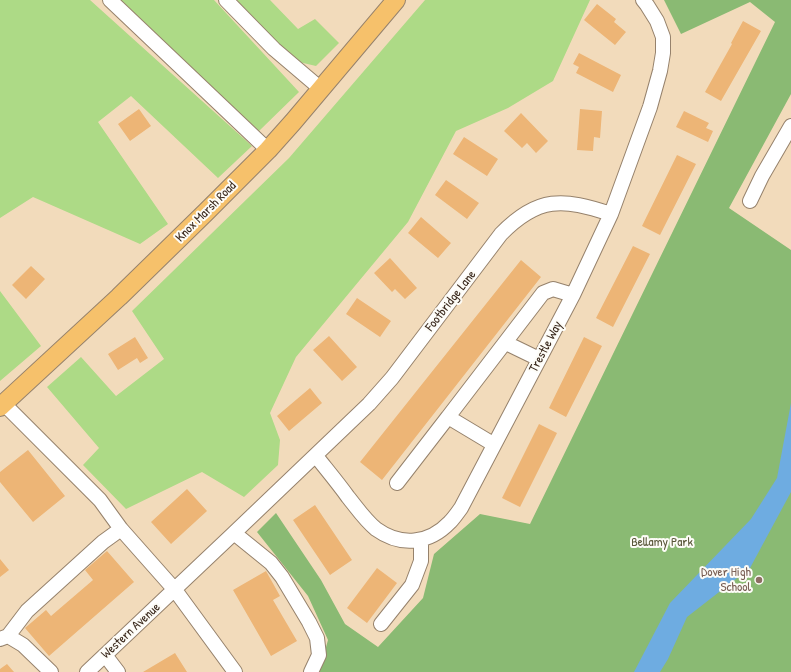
<!DOCTYPE html>
<style>
body{margin:0}
canvas{display:block;background:#f2dbbb}
</style>
<canvas width="791" height="672"></canvas>
<script>
const context = document.querySelector('canvas').getContext('2d');
context.lineJoin = 'round';
function fillPath(path, color) {
  context.fillStyle = color;
  context.fill(path, 'evenodd');
}
function trace(path, color, width, dash) {
  context.strokeStyle = color;
  context.lineWidth = width;
  context.lineCap = dash ? 'butt' : 'round';
  context.setLineDash(dash || []);
  context.stroke(path);
}
function write(font, color, halo, rows, align = 'center') {
  context.font = font + ' "Patrick Hand",sans-serif';
  context.lineWidth = 4;
  context.setLineDash([]);
  context.textBaseline = 'middle';
  context.strokeStyle = halo;
  context.fillStyle = color;
  for (const [text, x, y, turn = 0] of rows) {
    context.save();
    context.translate(x, y);
    context.rotate((+turn || 0) * Math.PI / 180);
    context.textAlign = isNaN(turn) ? turn : align;
    if (halo) context.strokeText(text, 0, 0);
    context.fillText(text, 0, 0);
    context.restore();
  }
}
const green = new Path2D(`
 M0 0H90L252 146 218 178 131 96 98 122 168 224 140 244 33 197 0 218Z
 M118 0H214L299 92 259 131Z
 M237 0H270L298 29 315 19 339 43 316 66 286 59Z
 M425 0H590L553 81 508 108 456 131 408 222 296 357 270 413 280 440 278 465 244 497 202 472 126 509 83 465 99 448 47 387 81 357 116 396 164 359 132 311 289 158Z
 M0 291 41 346 0 381Z`);
const forest = new Path2D(`
 M664 0H791V94L729 208 791 250V672H319L328 640 308 596 257 532 276 513 321 580 345 624 378 647 423 598 434 554 480 514 530 524 775 22 750 2 681 34Z`);
const water = new Path2D(`
 M791 403V492L750 568 687 617 668 659 660 672H634L670 603 751 519 777 478Z`);
const building = new Path2D(`
 M597 4 616 19 614 22 626 32 615 45 584 20Z
 M743 21 761 31 721 101 705 92 732 44 731 43Z
 M579 53 621 75 613 92 576 73 579 67 573 64Z
 M139 109 151 126 130 141 118 124Z
 M580 109 602 111 600 138 594 137 593 151 577 150Z
 M684 111 709 123 706 128 713 131 708 142 676 127Z
 M521 113 548 141 536 153 527 143 522 148 504 131Z
 M464 137 498 159 487 176 453 154Z
 M677 155 696 164 660 235 642 226Z
 M446 180 479 203 467 219 435 195Z
 M421 217 451 243 438 258 408 233Z
 M633 246 650 254 613 327 596 318Z
 M390 258 417 288 405 299 395 289 392 292 374 273Z
 M521 260 541 277 382 480 360 462Z
 M31 266 45 279 26 299 12 285Z
 M357 298 391 321 380 337 346 314Z
 M329 336 357 367 342 381 313 350Z
 M135 337 148 358 140 363 137 358 118 370 108 354Z
 M584 337 602 346 566 417 549 408Z
 M310 388 322 403 289 431 277 416Z
 M539 424 557 433 520 507 502 498Z
 M28 450 65 496 33 522 0 482V472Z
 M187 489 207 511 171 544 151 522Z
 M315 505 352 560 330 575 293 520Z
 M107 551 134 582 49 656 25 628 46 610 51 616 93 580 85 570Z
 M0 559 9 570 0 577Z
 M377 568 397 583 367 623 347 608Z
 M266 571 280 596 273 600 297 641 271 656 233 590Z
 M175 653 187 672H143Z
 M7 664 14 672H0V669Z`);
const minor = new Path2D(`
 M110 0 268 150
 M226 0 274 49 321 89
 M750 201 762 176 791 126
 M506 343 539 359
 M4 404 100 500 121 529 175 590 235 672
 M493 444 448 417 543 293 553 289 573 295
 M316 456C327 470 338 483 348 497 357 508 365 520 376 529 401 547 429 544 450 522 454 518 458 512 461 508L573 295 611 214 650 107 660 71 663 53V37L657 21 647 5 643 0
 M397 483 448 417
 M234 533 369 404 392 378 501 234C538 196 563 198 611 214
 M381 624 412 585 421 561V540
 M8 636 23 645 51 672
 M0 639 8 636 27 611 103 542 121 529
 M105 655 118 672
 M87 672 234 533 271 563 282 577 309 622 317 638 319 655 311 672`);
const major = new Path2D(`
 M0 407 119 297 206 212 268 150 293 122 396 0`);
const markers = [
 [759,580,4,"#8d6e63"]
];
const streetNames = [
 ["Knox Marsh Road",206,212,-45],
 ["Footbridge Lane",451,301,-52],
 ["Trestle Way",546,347,-62],
 ["Western Avenue",131,631,-43]
];
const parkNames = [
 ["Bellamy Park",662,543]
];
const educationNames = [
 ["Dover High",751,573],
 ["School",751,588]
];
fillPath(green, '#adda86');
fillPath(forest, '#8aba73');
fillPath(water, '#6eace1');
fillPath(building, '#edb576');
trace(minor, '#96826c', 16);
trace(major, '#96826c', 20);
trace(minor, '#fff', 14);
trace(major, '#f6c16b', 18);
for (const [x, y, r, color] of markers) {
  const dot = new Path2D();
  dot.arc(x, y, r, 0, 2 * Math.PI);
  context.fillStyle = color;
  context.fill(dot);
  trace(dot, '#fdfcf7', 1.5);
}
write('13px', '#3b2a1e', '#fdfcf7', streetNames);
write('13px', '#585638', '#fdfcf7', parkNames);
write('13px', '#785e54', '#fdfcf7', educationNames, 'right');
</script>
